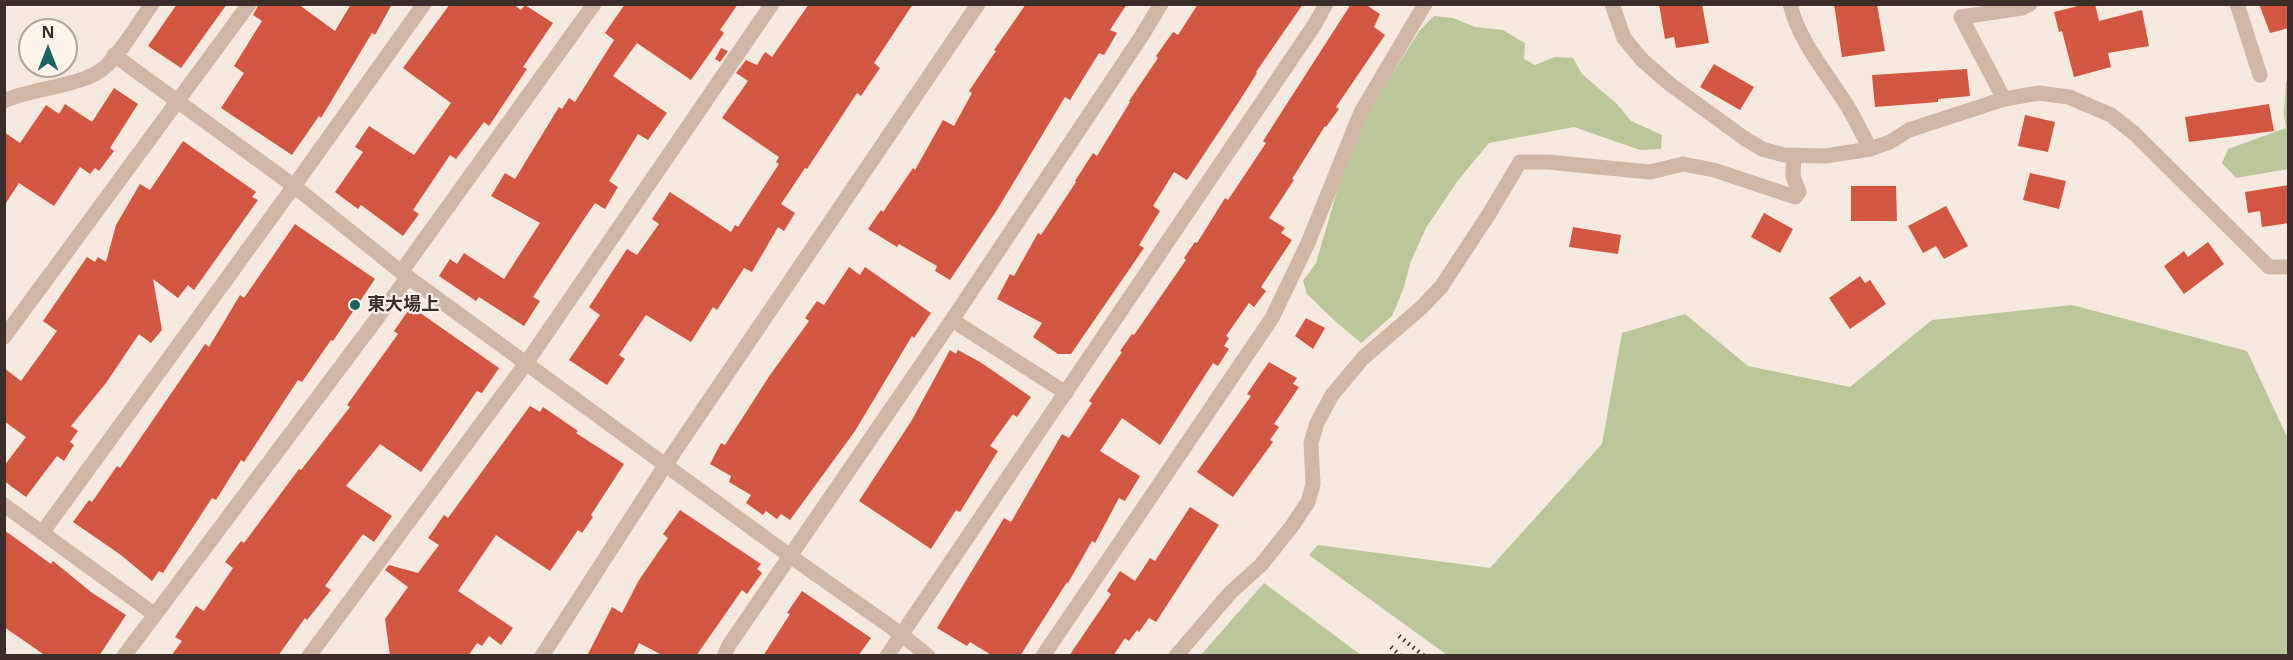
<!DOCTYPE html>
<meta charset="utf-8">
<style>
body{margin:0}
#map{position:relative;width:2293px;height:660px;overflow:hidden;background:#f5e8de;font-family:"Open Sans",sans-serif}
canvas{display:block}
.frame{position:absolute;inset:0;border:6px solid #3b2d29;pointer-events:none}
.north{position:absolute;left:18px;top:18px;width:60px;height:60px;box-sizing:border-box;background:#fcf3eb;border:2px solid #afa49d;border-radius:50%;rotate:0deg;font-size:16px;font-weight:700;line-height:24px;text-align:center;color:#3b2d29}
.north::after{content:'';display:block;margin:auto;width:21px;height:27px;background:#1a6160;clip-path:polygon(50% 0,100% 100%,50% 72%,0 100%)}
</style>
<div id="map">
<canvas width="2293" height="660"></canvas>
<div class="frame"></div>
<div class="north">N</div>
</div>
<script>
const context = document.querySelector('canvas').getContext('2d');
context.lineJoin = 'round';
function fillPath(path, color) {
  context.fillStyle = color;
  context.fill(path, 'evenodd');
}
function trace(path, color, width, dash) {
  context.strokeStyle = color;
  context.lineWidth = width;
  context.lineCap = dash ? 'butt' : 'round';
  context.setLineDash(dash || []);
  context.stroke(path);
}
function write(font, color, halo, rows, align = 'center') {
  context.font = font + ' "Open Sans","Noto Sans JP",sans-serif';
  context.lineWidth = 4.5;
  context.setLineDash([]);
  context.textBaseline = 'middle';
  context.strokeStyle = halo;
  context.fillStyle = color;
  for (const [text, x, y, turn = 0] of rows) {
    context.save();
    context.translate(x, y);
    context.rotate((+turn || 0) * Math.PI / 180);
    context.textAlign = isNaN(turn) ? turn : align;
    if (halo) context.strokeText(text, 0, 0);
    context.fillText(text, 0, 0);
    context.restore();
  }
}
const green = new Path2D(`
 M1434 16 1453 18 1475 27 1503 30 1525 43 1524 59 1535 65 1555 57 1573 58 1582 74 1617 104 1631 121 1662 135 1661 149 1640 150 1574 127 1489 143 1459 179 1426 228 1411 261 1403 290 1392 316 1361 343 1335 321 1307 294 1303 281 1316 263 1340 181 1369 110 1420 30Z
 M2288 79V169L2236 178 2222 163 2228 149 2286 128 2284 114 2286 82Z
 M2072 305 2247 351 2288 439V655H1447L1309 555 1318 545 1490 568 1602 444 1622 333 1685 314 1748 366 1850 387 1932 320Z
 M1264 583 1361 655H1201Z`);
const building = new Path2D(`
 M177 4H227L181 68 148 46Z
 M259 4H298L335 31 351 4H392L375 35 372 33 321 118 319 116 292 155 221 108 244 73 234 66 262 21 253 15Z
 M450 4H513L521 10 525 5 553 23 523 67 527 69 489 126 484 122 456 159 450 155 413 210 419 214 403 236 361 205 358 209 335 192 363 152 355 147 369 126 414 155 451 103 403 68Z
 M625 4H738L720 30 724 33 691 80 637 43 613 76 667 113 648 140 638 134 609 181 618 187 605 209 595 203 582 222 533 297 540 301 524 326 479 297 476 301 439 276 450 259 457 264 464 253 504 279 540 223 491 196 505 173 515 179 559 107 562 109 569 98 575 102 614 40 605 33Z
 M809 4H913L874 63 880 68 861 96 857 93 807 169 805 168 781 204 795 213 784 231 778 227 752 272 744 268 717 310 713 307 691 342 646 315 619 355 625 359 607 385 569 360 600 315 589 307 627 249 637 255 659 224 652 219 670 192 731 232 735 225 738 227 779 164 776 162 779 157 722 118 748 81 736 73 746 60 757 65 765 52 772 57Z
 M1026 4H1127L1110 30 1117 33 1104 55 1099 53 1070 100 1065 97 997 210 950 280 935 271 937 266 899 244 897 247 868 229 881 210 883 212 913 168 915 170 943 120 954 126 972 93 969 91 996 51 994 50Z
 M1198 4H1303L1256 72 1257 73 1240 100 1187 180 1174 172 1153 206 1160 211 1139 245 1144 248 1071 354H1058L1033 337 1042 323 997 299 1010 274 1014 276 1038 233 1041 235 1076 182 1075 181 1093 153 1097 156 1130 102 1129 101 1158 58 1156 56 1173 32 1178 35Z
 M1351 4H1365L1380 14 1374 27 1385 35 1336 107 1339 109 1326 127 1325 126 1292 179 1294 180 1269 218 1285 228 1281 233 1292 240 1261 287 1266 291 1254 307 1249 303 1226 336 1229 338 1224 346 1229 349 1218 366 1213 363 1160 445 1122 418 1100 451 1140 476 1125 501 1119 498 1095 543 1092 541 1068 583 1067 582 1020 656H993L970 642 967 646 937 628 1004 518 1011 522 1062 434 1069 438 1092 403 1089 401 1122 352 1120 351 1132 334 1134 335 1186 260 1184 258 1195 242 1197 243 1225 198 1228 200 1266 143 1263 141Z
 M1659 4H1702L1709 43 1676 48 1674 37 1665 39Z
 M1834 4H1877L1885 51 1842 57Z
 M2086 4H2095L2099 21 2142 10 2149 46 2108 53 2111 67 2074 77 2062 31 2059 32 2054 12Z
 M2259 4H2289V28L2270 33Z
 M721 48 728 51 720 62 715 59Z
 M1714 64 1754 87 1740 110 1700 87Z
 M1967 69 1970 96 1938 99V102L1875 107 1872 75Z
 M114 88 138 104 110 148 114 151 99 171 95 168 90 174 80 167 54 206 19 183 4 206V132L20 143 46 105 59 114 65 104 92 122Z
 M2269 104 2274 131 2189 142 2185 117Z
 M2025 115 2055 122 2048 152 2018 146Z
 M183 141 256 192 252 197 258 200 194 290 188 285 178 298 153 279 162 330 151 343 139 334 106 383 71 426 78 431 70 442 74 445 64 461 57 456 26 497 4 481V466L26 437 4 421V368L21 381 57 331 43 321 87 257 95 262 98 257 106 262 116 225 140 184 150 190Z
 M2030 173 2066 181 2059 209 2023 200Z
 M2289 185V223L2262 227 2260 211 2248 213 2245 192Z
 M1851 186H1896L1897 221H1851Z
 M1946 206 1968 246 1944 259 1936 246 1923 253 1908 226Z
 M1764 213 1793 229 1780 253 1751 237Z
 M295 224 375 279 333 341 331 340 302 382 298 380 244 462 241 460 216 500 212 498 163 573 159 571 152 581 121 555 73 522 89 500 92 502 117 466 120 468 205 344 209 347 240 295 244 298Z
 M1573 227 1621 235 1618 254 1569 247Z
 M2208 242 2224 264 2184 294 2164 266 2184 251 2188 257Z
 M849 267 860 275 865 267 931 313 914 338 912 336 855 431 790 520 781 514 777 519 766 511 763 515 746 503 751 495 729 482 731 476 710 464 721 443 725 445 770 375 809 321 805 318 817 301 824 305Z
 M1860 276 1865 283 1870 280 1886 304 1850 329 1829 298Z
 M416 310 499 368 482 393 477 391 421 472 380 444 346 486 392 516 374 542 363 534 325 586 331 590 307 620 305 618 278 656H171L182 641 175 637 196 606 204 611 233 568 225 562 241 541 244 543 299 469 301 470 350 407 347 405 398 334 394 331 408 311Z
 M1306 318 1325 328 1313 349 1295 336Z
 M950 350 956 354 958 350 980 362 1031 397 1017 417 1013 414 990 446 998 451 960 512 956 510 931 549 859 501 912 420Z
 M1269 362 1297 378 1293 384 1299 387 1274 424 1279 427 1270 440 1273 442 1233 497 1197 472 1251 396 1247 394Z
 M530 406 540 412 543 407 578 431 576 433 624 464 591 515 593 517 582 533 578 530 550 571 496 535 458 591 513 628 501 645 489 636 482 646 477 643 468 656H390L385 619 408 587 385 570 389 565 418 573 439 545 428 538 444 515 448 518Z
 M1190 507 1219 525 1156 622 1149 618 1139 632 1137 630 1129 641 1125 638 1113 656H1069L1111 594 1107 591 1120 571 1135 581 1150 558 1155 561Z
 M680 510 761 564 757 569 762 573 747 594 742 590 696 656H664L639 643 633 656H587L612 607 622 613 639 580 668 538 663 534Z
 M4 530 51 564 53 561 91 592 126 615 99 656H46L4 627Z
 M802 591 871 638 858 656H763L790 614 787 613Z`);
const minor = new Path2D(`
 M1790 4C1800 44 1827 73 1848 107 1856 121 1863 135 1870 149
 M2237 4 2260 75
 M114 55 294 186 401 272 790 556 901 634 928 656
 M2004 99 1961 17 2022 8 2030 4
 M4 101C31 88 85 86 105 67 123 50 137 25 152 4
 M401 272 594 4
 M952 320 1066 393
 M4 337 249 4
 M4 505 154 614
 M42 533 294 186 424 4
 M124 656 408 277
 M309 656 527 362 772 4
 M724 656 729 645 952 320 1141 37 1161 4
 M887 656 1315 24 1326 4
 M1043 656 1272 318 1308 243 1361 112 1425 4
 M1176 656 1231 592 1261 565 1292 526 1308 502 1313 484 1311 443 1317 423 1332 395 1363 358 1422 307 1441 287 1489 214 1520 162H1547L1650 172 1683 164 1714 170 1795 197 1799 192 1793 176 1794 156`);
const tertiary = new Path2D(`
 M1612 4 1624 38 1642 60 1671 85 1744 138 1762 149 1784 155 1825 156 1870 149 1890 142 1909 130 2004 99 2039 93 2069 97 2111 115 2135 134 2269 267H2288
 M542 656 666 464 978 4`);
const rail = new Path2D(`
 M1399 636 1424 656
 M1391 647 1401 656`);
const markers = [
 [355,305,6,"#1a6160"]
];
const poiNames = [
 ["東大場上",367,305]
];
fillPath(green, '#bbc69c');
fillPath(building, '#d15740');
trace(minor, '#cfb7a8', 15);
trace(tertiary, '#cfb7a8', 15);
trace(rail, '#3b2d29', 4.5, [1.5, 4.5]);
for (const [x, y, r, color] of markers) {
  const dot = new Path2D();
  dot.arc(x, y, r, 0, 2 * Math.PI);
  context.fillStyle = color;
  context.fill(dot);
  trace(dot, '#fcf3eb', 2);
}
write('bold 18px', '#3b2d29', '#fcf3eb', poiNames, 'left');
</script>
